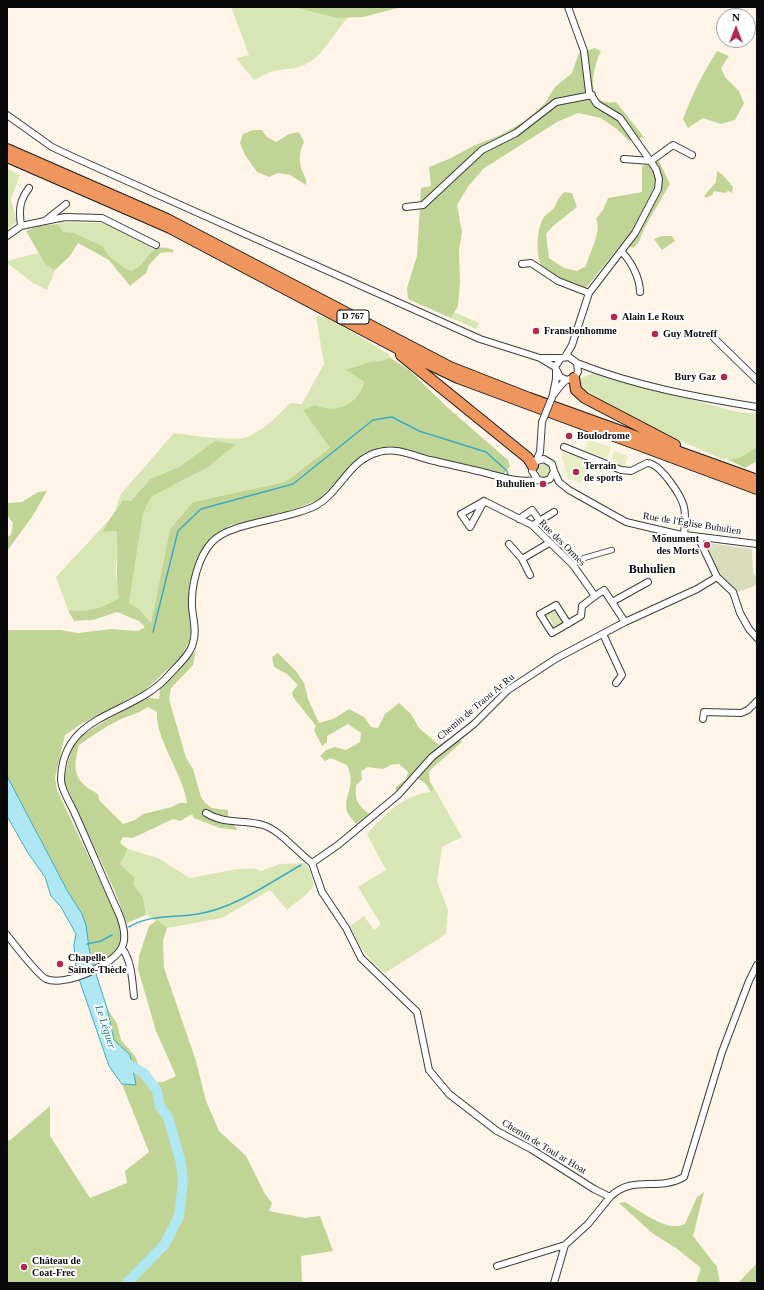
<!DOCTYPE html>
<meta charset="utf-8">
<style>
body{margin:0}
#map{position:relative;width:764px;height:1290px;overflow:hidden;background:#fef5e8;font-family:Georgia,serif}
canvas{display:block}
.frame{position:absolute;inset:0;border:8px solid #0a0a0a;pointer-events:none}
.north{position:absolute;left:716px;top:8px;width:40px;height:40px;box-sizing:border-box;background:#fff;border:1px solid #9d9d9d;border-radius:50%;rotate:0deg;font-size:11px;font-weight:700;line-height:16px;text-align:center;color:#0a0a0a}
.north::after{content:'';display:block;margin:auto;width:14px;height:18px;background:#b12a4e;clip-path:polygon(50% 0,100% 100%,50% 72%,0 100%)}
</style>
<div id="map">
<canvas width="764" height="1290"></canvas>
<div class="frame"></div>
<div class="north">N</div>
</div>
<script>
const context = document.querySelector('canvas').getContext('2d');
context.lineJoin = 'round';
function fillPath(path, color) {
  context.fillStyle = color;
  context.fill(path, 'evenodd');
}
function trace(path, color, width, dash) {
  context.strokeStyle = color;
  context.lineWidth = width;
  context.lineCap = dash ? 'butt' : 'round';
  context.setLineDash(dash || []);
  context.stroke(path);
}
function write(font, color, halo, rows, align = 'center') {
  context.font = font + ' Georgia,serif';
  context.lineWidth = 4;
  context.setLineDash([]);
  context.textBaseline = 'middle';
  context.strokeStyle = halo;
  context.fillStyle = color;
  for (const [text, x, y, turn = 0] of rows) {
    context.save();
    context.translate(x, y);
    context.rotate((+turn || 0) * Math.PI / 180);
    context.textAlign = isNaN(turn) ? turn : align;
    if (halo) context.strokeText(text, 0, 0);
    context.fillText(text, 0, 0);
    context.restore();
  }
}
const green = new Path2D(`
 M231 7H294L336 18 349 17C334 31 327 51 310 62 297 70 288 68 274 71 267 73 260 77 254 80L236 58 249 55Z
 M7 168 20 175 11 199 17 222 7 229Z
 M60 222 104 223 129 234 154 249C145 256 142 265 133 271L123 267 108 255 103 246 74 233H63L58 224Z
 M38 253 45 264 55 270 47 290 33 283 7 263V261Z
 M454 312 479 323 476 329 451 318Z
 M316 316 327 317 390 355 381 362 368 363 346 369 364 382C358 405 336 414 315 405L304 410 330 448 285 482 193 502 170 529 151 623 140 610 129 604 143 514 151 497 208 467 235 444 215 441 179 467 150 479 131 501 123 500 115 510 121 494 174 433C190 435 233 442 247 437 265 429 277 417 290 403L302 404 324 364Z
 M594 373 737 412 757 414V447L739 458 722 459 663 433 609 405 581 387 579 379Z
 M536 470a7 7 0 1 1 14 0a7 7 0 1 1-14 0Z
 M109 520 104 532 115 529 119 548 115 568 119 598C100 609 90 612 68 610L56 577Z
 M554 609 563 622V624L554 629 550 626 553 624 549 617H545L546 614Z
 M434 788 462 837 442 847 437 881 448 910 446 934 385 973C367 959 360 947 350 926L364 916 374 930 381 924 358 887 386 870 367 834C384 815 404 794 431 792Z
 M128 849 158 858 190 878C205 876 251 863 261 871L280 864 305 863 310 870 314 885C309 895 295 902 287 910L270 890 222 918 167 928 146 915 143 897 133 884 135 878 120 864Z`);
const forest = new Path2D(`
 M294 7H402L363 17 336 18Z
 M595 48 601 51C592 69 584 107 616 102L644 137 629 141 618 130 601 118 578 113 557 122 483 169 468 187 457 205 462 232 459 250 460 283 458 306 451 318 408 299 407 288 417 256 421 188 431 186 429 167 449 159 473 146 498 136 527 120 545 103 555 87 572 73 579 53Z
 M717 51 729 56 721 68 725 77 739 91 744 103 735 120 721 124 703 118 688 128 683 119C692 95 703 73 717 51Z
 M253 130H262L267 137 276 142 289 134 299 132 304 142C299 152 298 162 303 173 305 178 307 179 306 185L290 175 278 173 269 177 257 172 245 155 240 143 243 134Z
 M659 161 670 184C662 198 653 212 645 227 640 235 642 242 633 248L623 242 585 289C571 284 552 278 542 266 535 258 537 227 543 219 545 214 551 212 554 208 557 202 559 197 564 192L572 193 577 207 553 226 546 234 549 258 564 268 577 271 586 266C589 253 602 232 596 219L603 210 608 198 642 192V166Z
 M717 171 723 175 733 187 732 193 728 191 725 193 714 191 712 195 706 198 704 196 716 182Z
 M58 224 63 232 74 233 103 246 108 255 123 267 132 271C150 262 147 240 174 250L172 253 170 252 160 253 149 265 146 273 130 286 109 260 78 243 70 256 55 270 45 264 26 231 38 226Z
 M662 236H672L675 241 662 250 654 239Z
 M389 357 409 370 447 407 508 460 510 466 503 475 390 446 365 453 319 499 301 507 264 519 231 525 211 537 197 560 189 598 192 627 190 640 180 658 143 692 81 724 65 735 55 778 57 790 120 923C125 950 115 955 94 968L82 914 68 892 7 776V630H60L78 633 111 629 138 631 145 627 139 621 117 612 93 620 74 621 68 610C90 612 100 609 119 598 114 574 120 554 116 531L103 532 109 520 123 500 131 501 150 479 179 467 215 441 236 444 208 467 151 497 143 514 129 603 140 610 151 623 170 529 193 502 285 482 330 448 303 410 315 405C336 414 358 405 364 382L345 369C353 368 360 365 367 363 376 360 379 364 389 357Z
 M757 447V461L745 468 727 459 739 458Z
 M47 491 32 517 7 551V537L11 535 13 523 7 515V503L22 502 38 492Z
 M196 650 193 665 171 688 169 699 186 758 193 769 201 797 205 803 212 808 228 810V817L238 830 220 828 194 818 192 814 180 821 173 819 133 838 123 837 120 843 128 849 120 864 135 878 133 884 143 897 146 915 127 923 116 894 64 781C67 767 69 752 77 740 81 734 141 700 150 698 152 698 156 699 159 699L160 689ZM148 707 157 712C154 736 184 776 187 803H180L172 807 143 814 135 820 123 824 99 800 98 794C74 781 72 771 79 745 92 736 105 727 119 720 130 715 138 714 148 707Z
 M278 653 296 671 304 683 308 699 319 723 333 719 349 709 364 717 371 727 378 728 385 714 399 703 411 714 419 728 439 745 448 739 463 741 429 771 430 782 434 788 431 792 425 783 411 775 396 791V787L406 779 408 772 399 764 391 765 383 769 368 767 361 771 362 780 356 785C355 800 357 804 369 814L356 824C353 820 348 815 347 811 343 795 357 787 347 765L331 758 325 761 320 756 326 750 335 747 346 750 360 742 361 733 348 724 327 736V742L322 746 314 730 316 726 293 697 292 692 298 685 287 674 274 667 272 657Z
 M157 920 167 928 163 941 164 968 196 1061 206 1101 219 1131 246 1156 265 1194 272 1203 269 1211 305 1218 320 1216 333 1251 301 1256 302 1283H7V1138L9 1141 50 1106V1136L90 1198 127 1183 125 1171 149 1152 122 1084 136 1085 130 1055 114 1040 107 1008 117 1024 121 1040 135 1056 146 1083 163 1082 176 1076 156 1031 138 969 139 956 149 926Z
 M704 1192 693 1236 717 1267 720 1283H696L701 1268 676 1248 652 1233 619 1203 625 1202C641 1211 667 1233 685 1224L697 1197Z
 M757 1263V1283H738Z`);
const cemetery = new Path2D(`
 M709 543 752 549 753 572 757 578V585L738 592 719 573 706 548Z`);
const pitch = new Path2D(`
 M588 439 611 447 607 459 584 451Z
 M614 451 628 456 624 469 610 464Z
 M562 452 581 458 590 466 581 483 568 478 562 458Z`);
const water = new Path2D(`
 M7 776 68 892 82 914 86 925 89 948 94 968 107 1008 114 1040 130 1055 136 1085 122 1084 109 1066 80 982 76 968 74 945 76 934 61 907 51 896 45 877 28 853 7 816Z`);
const stream = new Path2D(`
 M153 632 178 531 201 509 293 484 373 420 392 417 419 431 486 452 507 471 508 475
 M129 927C150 914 174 918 198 914 235 908 269 883 301 865
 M87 944 101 941 112 935`);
const river = new Path2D(`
 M121 1060 144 1073 157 1091 160 1107 168 1117 181 1163 183 1182 179 1216 165 1244 127 1283`);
const pedestrian = new Path2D(`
 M573 565 584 558 612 550`);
const minor = new Path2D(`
 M7 115 52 147 71 156 480 339 540 358 555 367
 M624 159 651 161 673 145 692 155
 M406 207 423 205 482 150 516 133 556 102 592 95
 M46 220 66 204
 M21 226C19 210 19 201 29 188
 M7 236 21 226 45 221 65 217 102 218 156 245
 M621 251C631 261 640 278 640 292
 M522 264 531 263 558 281 589 293
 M714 338 757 380
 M565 357 572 345 589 293 635 233 658 189 659 179 656 169 620 118 597 104 589 92 584 51 568 7
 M540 358H561
 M577 363C635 386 696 397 757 407
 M553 394 556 379V372
 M553 395C557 391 561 383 567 380 572 378 575 378 578 372L577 363 569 357 561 358 555 367 560 377 567 380
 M564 447 621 470 631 471 647 463C660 463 681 495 684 507 686 515 685 525 684 535
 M537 461 544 459 552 464 554 471 550 479 544 481 538 480 532 471 540 452 542 422
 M554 471 559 482 569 490 626 522 677 534 757 544
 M484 501 461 514 470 527 484 501 532 525 573 565 595 596 604 590 625 622
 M519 519 532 510 540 521
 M536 523 554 512
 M698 537 717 577 733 592 740 613 749 629 757 638
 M657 540H668L677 534
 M509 544 522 559 530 575
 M522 559 549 543
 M612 602 648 582
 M568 624 556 605 540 614 552 633 581 616 582 606 595 596
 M603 634 622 675 616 683
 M703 719 704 712 741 713 748 710 757 701
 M206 813C225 825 244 819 263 825 280 830 297 852 312 863
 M312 863 322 892 346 928 361 958 417 1012 429 1070 449 1094 497 1131 531 1149 594 1189 610 1197C633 1174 658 1192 684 1177L722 1052 749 981 757 965
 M312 863 338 845 398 795 432 757 474 724 508 690 557 658 625 622 697 589 717 577
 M7 935C14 944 38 975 46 979 65 987 114 965 122 947 127 937 123 924 119 914 104 881 90 847 75 814 71 804 61 790 61 780 62 711 133 717 169 675 177 666 190 655 193 643 197 631 193 619 192 607 191 586 198 557 212 542 230 522 288 520 315 506 340 493 349 459 379 452 396 447 414 456 430 460 446 464 462 467 478 471 499 476 516 483 538 480
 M122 948C132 962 132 980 134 996
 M497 1266 565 1245
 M554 1283 565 1245 588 1224 610 1197`);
const trunk = new Path2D(`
 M7 149 167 219 450 367 529 398 757 480
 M7 157 170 228 410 355 458 378 757 489
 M401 355 528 458 533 466
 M574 378 576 390 585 398 675 445`);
const minorBridge = new Path2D(`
 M542 422 553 395`);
const markers = [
 [614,317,4,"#b12a4e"],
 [536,331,4,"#b12a4e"],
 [655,334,4,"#b12a4e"],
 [724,377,4,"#b12a4e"],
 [569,436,4,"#b12a4e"],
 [576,472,4,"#b12a4e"],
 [543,484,4,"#b12a4e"],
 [707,545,4,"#b12a4e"],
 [60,964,4,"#b12a4e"],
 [24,1267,4,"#b12a4e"]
];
const shields = [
 [353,317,32]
];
const shieldNames = [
 ["D 767",353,317]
];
const poiNames = [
 ["Alain Le Roux",622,317],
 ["Fransbonhomme",544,331],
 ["Guy Motreff",663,334],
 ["Bury Gaz",716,377,"right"],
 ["Boulodrome",577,436],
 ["Terrain",584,466],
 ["de sports",584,478],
 ["Buhulien",535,484,"right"],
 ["Monument",699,539,"right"],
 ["des Morts",699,551,"right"],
 ["Chapelle",68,958],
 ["Sainte-Thècle",68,970],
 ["Château de",32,1261],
 ["Coat-Frec",32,1273]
];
const streetNames = [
 ["Rue de l'Église Buhulien",692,524,9],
 ["Rue des Ormes",562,543,45],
 ["Chemin de Traou Ar Ru",476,707,-40],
 ["Chemin de Toul ar Hoat",544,1147,31]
];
const waterNames = [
 ["Le Léguer",105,1027,72]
];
const quarterNames = [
 ["Buhulien",652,570]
];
fillPath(green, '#d8e5b4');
fillPath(forest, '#c0d595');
fillPath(cemetery, '#d9ddbc');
fillPath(pitch, '#e8edc6');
fillPath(water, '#afe8f2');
trace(water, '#3aacc5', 1);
trace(stream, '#3aacc5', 1.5);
trace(river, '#afe8f2', 10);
trace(pedestrian, '#3d3d3d', 6);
trace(minor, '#3d3d3d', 8);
trace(trunk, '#1b1b1b', 12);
trace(pedestrian, '#fff', 4.5);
trace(minor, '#fff', 6);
trace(trunk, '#ef965e', 10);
trace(minorBridge, '#3d3d3d', 8, []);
trace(minorBridge, '#fff', 6);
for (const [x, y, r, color] of markers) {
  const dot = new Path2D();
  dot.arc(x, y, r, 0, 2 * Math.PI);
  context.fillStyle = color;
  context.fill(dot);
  trace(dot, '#fff', 1.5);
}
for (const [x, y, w] of shields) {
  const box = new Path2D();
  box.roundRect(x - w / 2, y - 7, w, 14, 3);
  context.fillStyle = '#fff';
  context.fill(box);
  trace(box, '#0a0a0a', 1);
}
write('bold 9px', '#0a0a0a', null, shieldNames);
write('bold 10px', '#0a0a0a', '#fff', poiNames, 'left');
write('10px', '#0a0a0a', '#fff', streetNames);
write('italic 11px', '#1b7993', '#fff', waterNames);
write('bold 12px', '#0a0a0a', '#fff', quarterNames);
</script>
